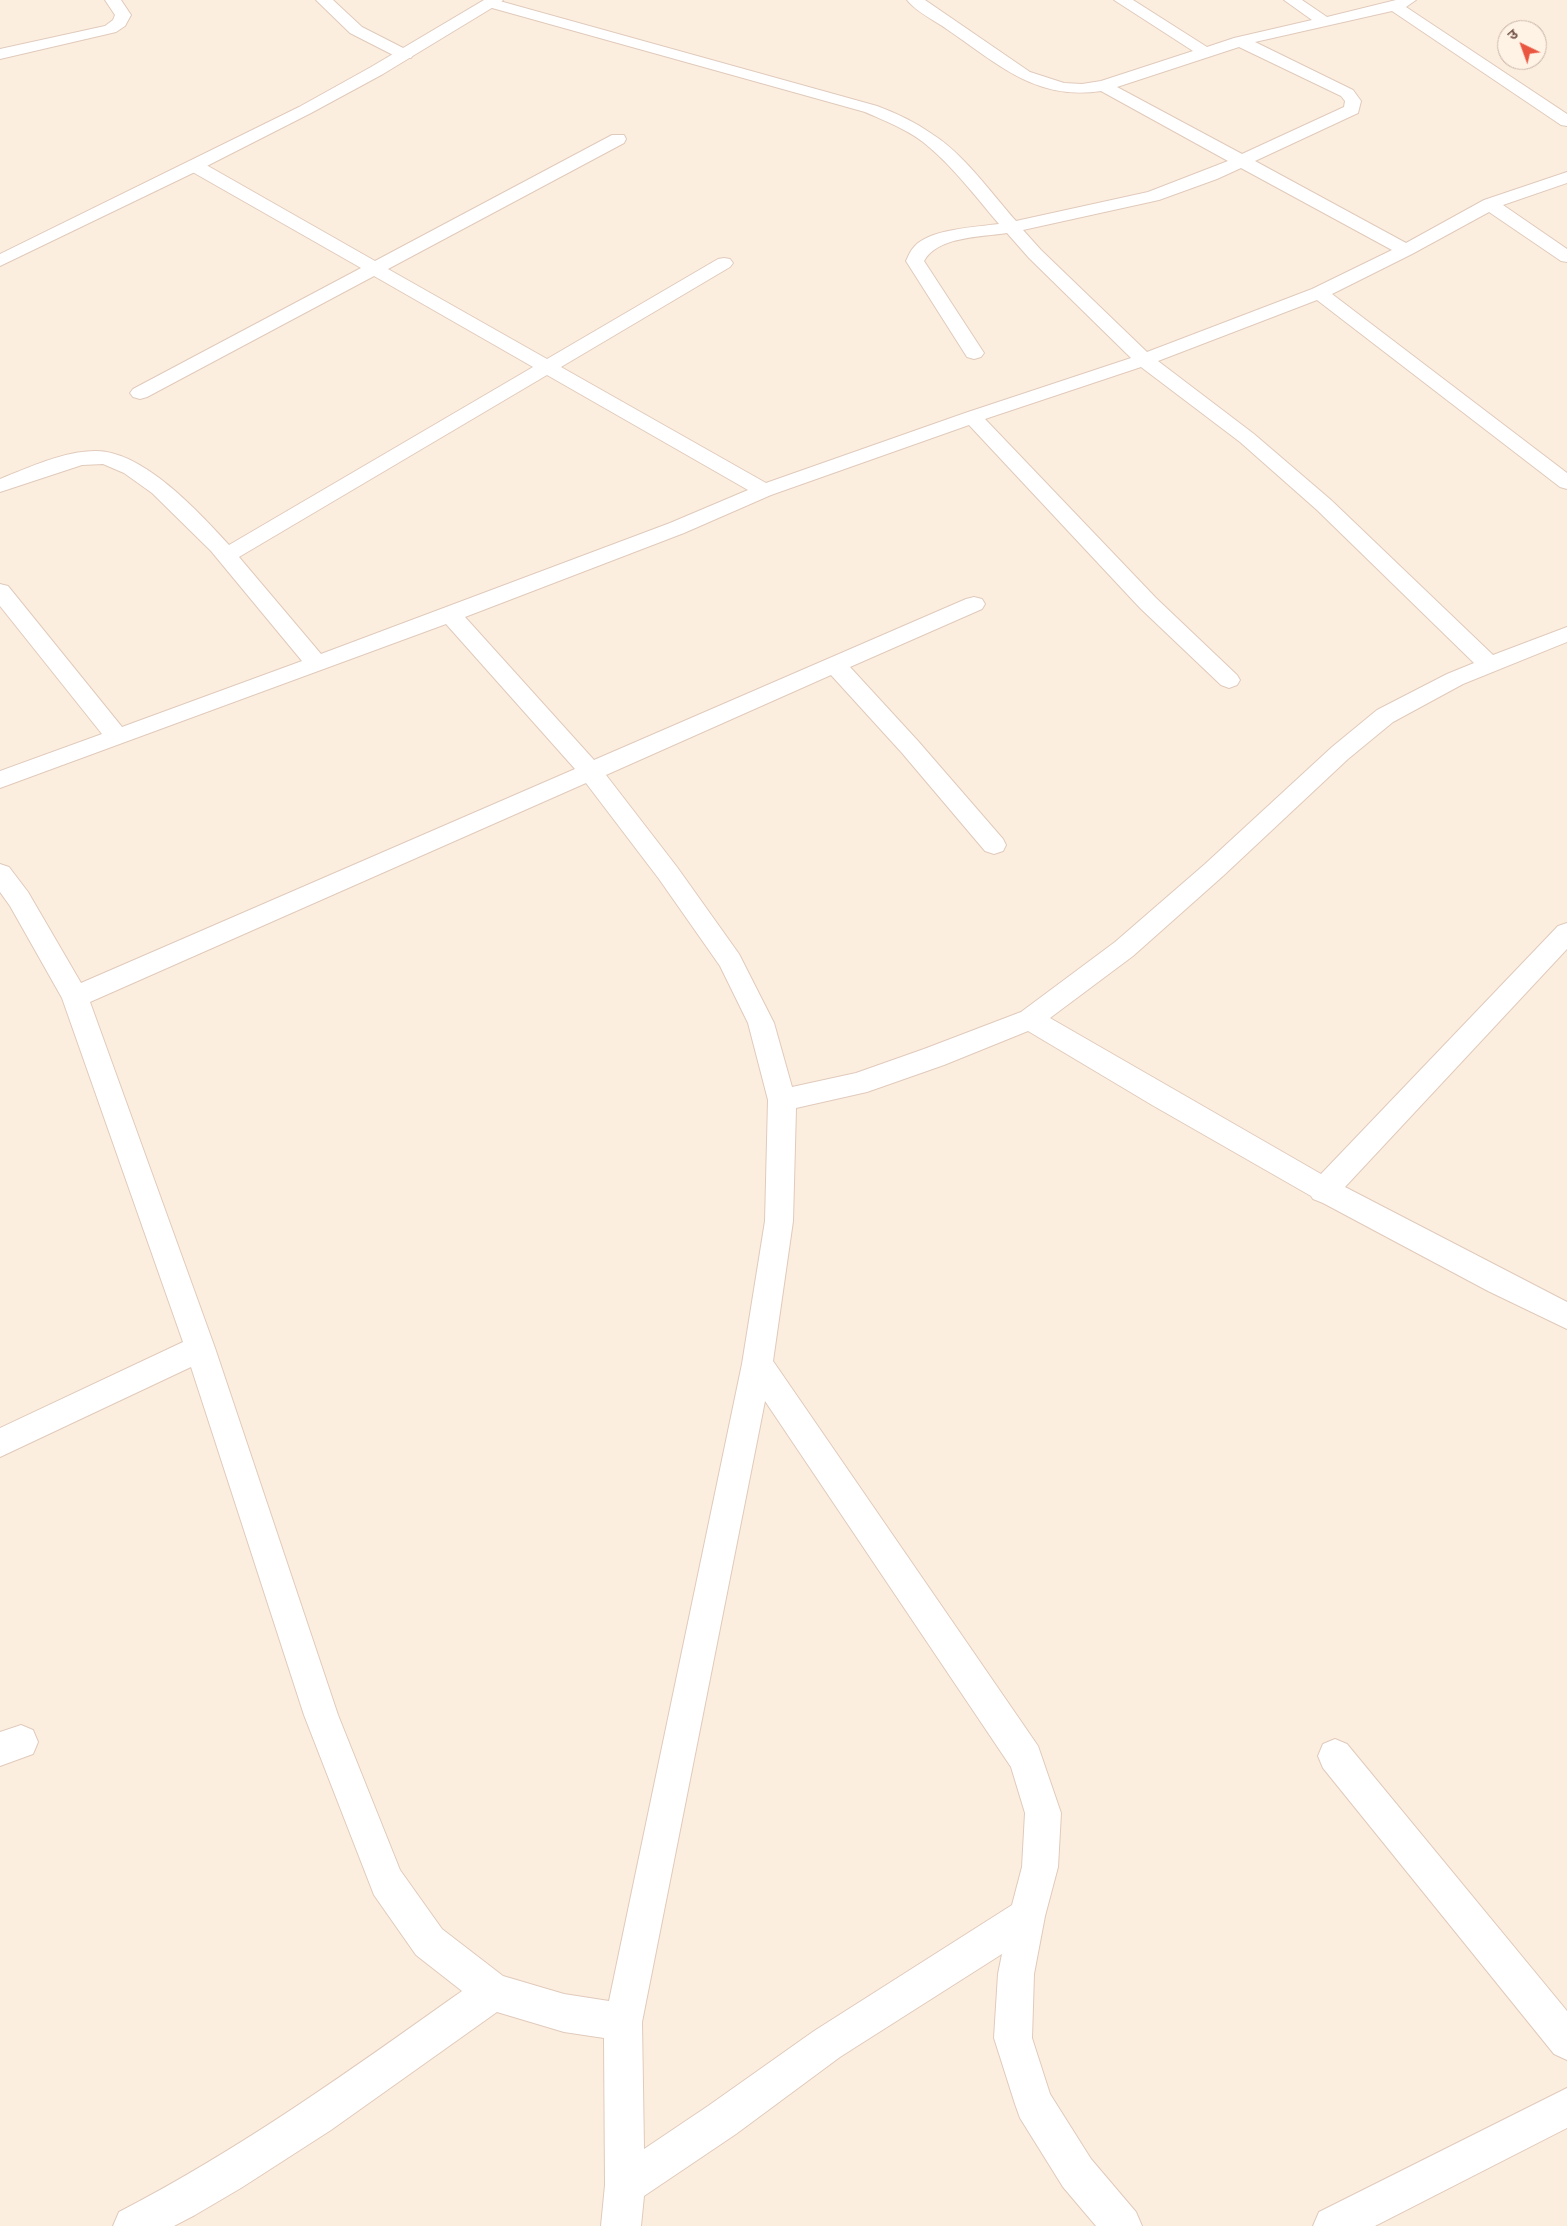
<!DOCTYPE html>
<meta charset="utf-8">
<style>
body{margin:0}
#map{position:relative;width:1567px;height:2226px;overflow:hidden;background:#fceedf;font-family:"Asap Condensed","Noto Sans Devanagari",sans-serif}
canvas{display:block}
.north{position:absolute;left:1497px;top:20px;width:50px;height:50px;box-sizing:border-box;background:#fff3e6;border:1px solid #c7b3a6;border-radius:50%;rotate:318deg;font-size:14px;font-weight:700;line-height:20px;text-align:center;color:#735247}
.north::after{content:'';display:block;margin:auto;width:18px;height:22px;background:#ea5741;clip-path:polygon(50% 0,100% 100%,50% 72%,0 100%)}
</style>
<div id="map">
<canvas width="1567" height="2226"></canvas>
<div class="north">उ</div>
</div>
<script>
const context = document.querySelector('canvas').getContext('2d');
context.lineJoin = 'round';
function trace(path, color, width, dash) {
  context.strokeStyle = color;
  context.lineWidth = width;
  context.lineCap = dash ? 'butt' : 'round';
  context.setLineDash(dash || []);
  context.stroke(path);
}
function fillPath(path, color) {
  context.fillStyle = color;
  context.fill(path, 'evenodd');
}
const minor = new Path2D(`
 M105 0H121L131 15 125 26 116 32 0 59V49L105 26 113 20 115 15Z
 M316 0H333L362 27 411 52 413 55 411 58H399L350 33Z
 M484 0H496L877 106C896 113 915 122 932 134 964 154 991 193 1016 221L1148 192 1228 161 1101 91C1036 101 998 64 948 30 936 21 916 12 907 0H925L1030 72 1064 83 1082 84 1101 81 1193 51 1114 0H1133L1207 47 1234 38 1312 20 1284 0H1302L1327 17 1396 0H1416L1406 7 1567 114V126L1561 125 1392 11 1255 42 1353 90 1361 101 1358 113 1255 161 1406 243 1484 200 1567 172V183L1503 205 1567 249V262L1561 261 1489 212 1412 254 1332 294 1567 473V489L1560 487 1317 300 1158 361 1254 434 1331 500 1493 655 1567 627V642L1463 684 1393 722 1348 759 1223 876 1133 956 1050 1018 1321 1174 1558 926 1567 923V949L1345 1187 1567 1302V1329L1488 1291 1323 1203 1313 1199 1311 1196 1152 1105 1028 1031 944 1065 867 1092 796 1108 793 1221 773 1361 1038 1746 1061 1813 1058 1867 1045 1916 1034 1974 1032 2038 1050 2094 1091 2159 1136 2212 1142 2226H1096L1063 2187 1020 2118 1015 2104 994 2038 998 1974 1002 1954 840 2057 736 2134 644 2196 641 2226H601L605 2185 604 2038 564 2032 497 2012 331 2130 241 2188 195 2215 174 2226H113L119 2212C241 2149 351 2070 462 1991L416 1955 374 1895 304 1715 191 1367 0 1457V1428L183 1342 62 998 10 906 0 892V864L9 867 28 892 81 983 575 769 446 624 0 788V771L102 734 0 606V584L8 586 122 727 302 661 211 551 152 493 124 473 103 464 82 465 0 492V479C30 467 64 451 96 451 143 451 199 512 229 545L533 367 374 276 147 397 140 399 133 397 130 393 133 389 361 268 189 170 186 166 189 162H201L375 261 612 135H624L626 139 624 143 388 269 547 359 718 259 724 258 730 259 733 263 730 267 561 367 766 483 965 413 1131 358 1029 258 1007 233C982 237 938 236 924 261L984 353 981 357 974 359 967 357 906 261C908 257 910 251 914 247 929 229 976 227 999 224 975 196 952 165 923 142 906 129 885 121 865 112L485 6 482 3ZM1239 47 1341 96 1345 101 1344 107 1242 154 1117 87ZM1241 168 1392 250 1312 289 1147 352 1041 250 1023 230 1159 200 1217 179ZM1141 367 1240 442 1317 510 1474 663 1447 674 1377 710 1332 747 1205 864 1115 942 1021 1012 924 1049 856 1073 792 1087 774 1023 739 954 677 867 606 775 831 675 902 753 985 851 994 854 1003 851 1006 845 1003 839 918 741 850 667 982 609 985 604 982 599 974 597 966 599 594 760 465 617 684 533 771 495 969 425 1140 608 1221 685 1229 688 1237 685 1240 680 1237 675 1156 598 985 419ZM547 375 748 490 670 523 321 654 239 557ZM586 783 659 879 720 966 748 1023 768 1100 765 1221 742 1364 609 2001 564 1994 503 1976 442 1929 400 1870 338 1715 215 1348 90 1002ZM765 1401 1011 1767 1025 1813 1022 1867 1012 1905 814 2031 708 2106 644 2149 642 2022Z
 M21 1725 33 1730 38 1742 33 1754 0 1766V1732Z
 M1335 1739 1347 1744 1567 2011V2060L1554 2054 1323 1768 1318 1756 1323 1744Z
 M1567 2088V2128L1375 2226H1313L1319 2212Z`);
const tertiary = new Path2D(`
 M484 0H503L500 3 383 74 311 113 197 171 0 266V254L299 107 371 67Z`);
trace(minor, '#e0cabb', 2);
trace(tertiary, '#e0cabb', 2);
fillPath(minor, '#fff');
fillPath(tertiary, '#fff');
</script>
